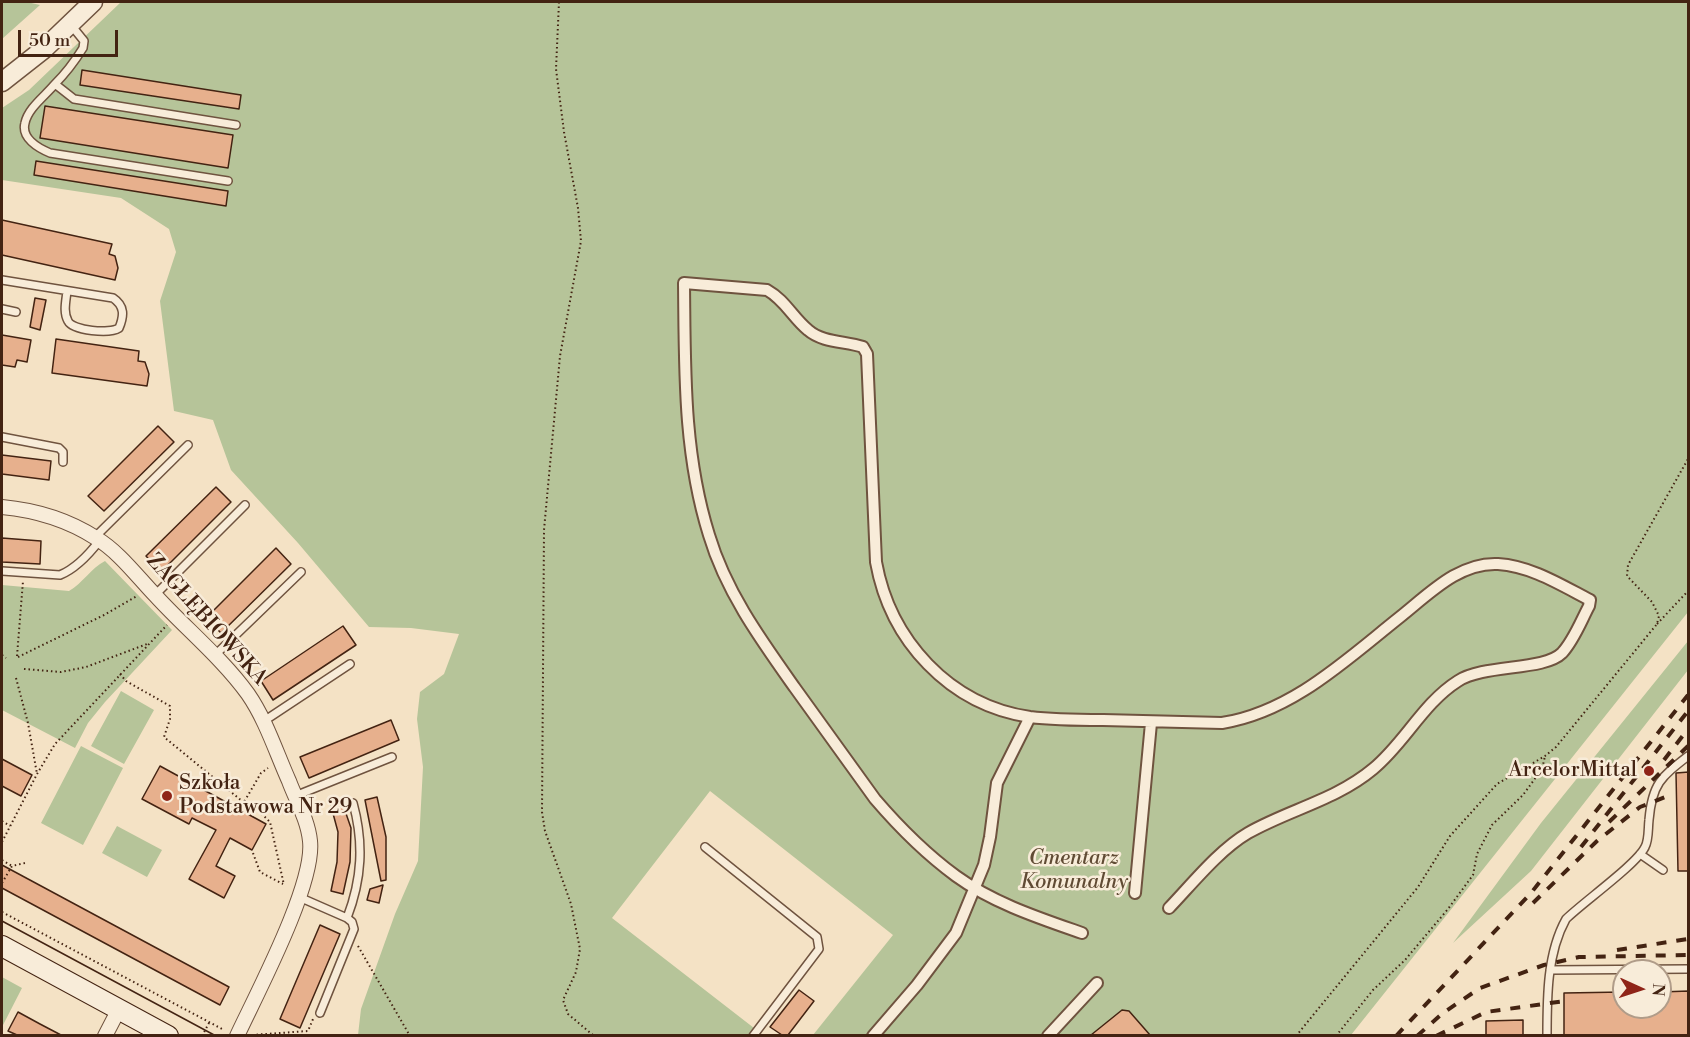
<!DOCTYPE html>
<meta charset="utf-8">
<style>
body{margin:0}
#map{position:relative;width:1690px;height:1037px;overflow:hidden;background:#f4e2c5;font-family:"Libre Bodoni",serif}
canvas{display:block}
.frame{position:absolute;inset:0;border:3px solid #432312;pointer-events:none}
.north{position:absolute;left:1612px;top:959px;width:60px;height:60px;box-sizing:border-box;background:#f8ecd9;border:2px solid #b09c89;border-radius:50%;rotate:93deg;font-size:16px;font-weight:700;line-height:24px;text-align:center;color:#432312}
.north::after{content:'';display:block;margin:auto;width:21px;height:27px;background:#8f2418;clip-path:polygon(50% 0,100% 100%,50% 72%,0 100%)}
.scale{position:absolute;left:18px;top:30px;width:100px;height:27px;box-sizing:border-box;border:3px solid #432312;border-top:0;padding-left:8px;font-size:18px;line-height:21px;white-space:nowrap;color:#432312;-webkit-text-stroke:4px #f8ecd9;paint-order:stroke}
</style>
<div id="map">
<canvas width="1690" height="1037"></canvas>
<div class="frame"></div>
<div class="north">N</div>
<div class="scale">50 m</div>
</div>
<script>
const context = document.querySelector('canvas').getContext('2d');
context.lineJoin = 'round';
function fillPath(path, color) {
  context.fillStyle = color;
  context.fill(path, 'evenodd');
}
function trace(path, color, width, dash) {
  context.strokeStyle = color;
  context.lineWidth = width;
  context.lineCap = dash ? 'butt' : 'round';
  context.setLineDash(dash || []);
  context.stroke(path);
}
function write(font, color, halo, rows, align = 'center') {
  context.font = font + ' "Libre Bodoni",serif';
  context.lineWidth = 5;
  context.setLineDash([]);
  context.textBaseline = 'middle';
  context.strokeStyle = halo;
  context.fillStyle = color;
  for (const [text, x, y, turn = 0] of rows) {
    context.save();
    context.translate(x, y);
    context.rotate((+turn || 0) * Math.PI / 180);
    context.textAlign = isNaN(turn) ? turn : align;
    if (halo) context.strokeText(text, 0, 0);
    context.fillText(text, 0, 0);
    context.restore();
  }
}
const green = new Path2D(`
 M2 2H27L40 5 2 39Z
 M121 2H1688V612L1351 1035H813L893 935 710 791 612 918 763 1035H358L361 1009 395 914 418 861 423 767 417 719 420 692 444 674 459 634 411 628 369 627 298 543 231 470 213 420 174 411 160 301 176 252 169 229 121 198 2 180V108L29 90Z
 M105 561 172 630 105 702 88 723 75 748 2 710V585L69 591C83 583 91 568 105 561Z
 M1688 641V670L1531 871 1453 943 1541 823Z
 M121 691 154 710 124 764 91 746Z
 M81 746 123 768 83 845 41 823Z
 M117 826 162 850 147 877 102 853Z
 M2 977 22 988 2 1027Z`);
const building = new Path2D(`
 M82 70 241 95 239 109 80 85Z
 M45 106 233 135 228 168 40 138Z
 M36 161 228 191 226 206 34 175Z
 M2 220 112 244 109 254 115 256 118 268 115 280 2 255Z
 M35 298 46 300 40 330 30 327Z
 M2 335 31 340 27 362 17 360 15 367 2 365Z
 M56 339 139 351 138 361 145 362 149 374 147 386 52 373Z
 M158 426 174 442 104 511 88 496Z
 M2 455 51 461 49 480 2 474Z
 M216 487 231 502 161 572 146 556Z
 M2 538 41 541 40 564 2 562Z
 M276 548 291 564 221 633 206 618Z
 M343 626 356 645 273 700 261 681Z
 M391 720 399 740 309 778 300 757Z
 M2 759 32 775 21 796 2 786Z
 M160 766 266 824 252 850 230 838 216 866 235 876 224 898 189 879 216 830 192 818 189 824 142 799Z
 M1689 772V871H1678L1676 773Z
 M377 797 386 837V880L381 881 365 800Z
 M342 802 351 828 350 862 343 894 331 891 337 862 338 832 331 806Z
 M2 865 229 987 220 1005 2 888Z
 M383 885 379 903 367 900 370 889Z
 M320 925 340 934 300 1028 280 1019Z
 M799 990 814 1001 788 1035H782L770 1027Z
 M1689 991V1035H1564V993L1624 992V1007H1660V992Z
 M1122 1010 1129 1011 1150 1035H1091Z
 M18 1012 40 1024 61 1035H17L8 1031Z
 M1523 1020V1035H1486V1021Z`);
const path = new Path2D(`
 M559 2 556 69 564 132 578 208 581 241 560 356 544 530 542 812 545 831 571 904 580 949 576 972 563 1000 568 1014 594 1036
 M1657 624 1688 591
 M2 655 6 658
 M17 656 23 581
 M18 657 104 615 137 596
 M24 669 61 672 86 667 147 644
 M120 674 126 681 170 706V719L164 737 242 801 258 810 270 822 284 885
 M16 678 28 723 37 774
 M240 809 261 773 268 768
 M2 821 10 826
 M2 842 37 774 55 744 167 625
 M253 853 260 872 283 884
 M2 860 12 866
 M2 883 12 866 25 863
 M2 912 224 1030
 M358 946 410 1036
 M252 1035 308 1031 313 1019
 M202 1036 209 1023
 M1296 1036 1418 887 1450 836 1497 784 1545 756 1556 747 1657 624 1659 616 1652 602 1627 576 1628 565 1688 459
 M1336 1036 1373 990 1405 960 1448 909 1473 875 1477 854 1492 825 1523 795 1542 769 1545 756`);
const service = new Path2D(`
 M71 25 84 41 83 48C75 61 65 74 54 85 45 96 28 108 25 123 21 138 38 148 50 153L228 181
 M55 84 74 99 236 125
 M2 280 113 298C125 306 124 316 119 328 110 334 73 331 68 321 63 312 66 301 67 291
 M2 309 16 312
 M2 437 59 448 63 452V462
 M95 537 188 445
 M2 571 60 575C75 569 90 553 100 540
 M155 595 245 505
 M214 656 301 572
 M264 721 350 664
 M295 796 392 757
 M705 847 817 937 819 949 753 1036
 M1640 854 1663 870
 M299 897 347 918 352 922 354 929 320 1013
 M347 918C362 879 364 843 353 803
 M1550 970 1688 969
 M1547 1036C1547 997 1547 953 1566 919 1582 903 1637 864 1645 847 1649 840 1648 828 1649 820 1652 784 1661 777 1688 756`);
const pedestrian = new Path2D(`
 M1135 893 1151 723
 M1082 933C1039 918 993 903 956 876 926 854 899 827 875 799 848 762 822 725 795 688 761 640 726 592 709 535 683 452 685 368 684 283L767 290C785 300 793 318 808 330 823 343 845 341 863 347L867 354 876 562C890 640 949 705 1030 717 1054 720 1079 720 1103 720 1143 721 1183 722 1222 723 1292 712 1347 659 1400 617 1429 594 1459 562 1498 564 1531 566 1561 585 1590 600L1589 606C1581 621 1574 640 1562 653 1544 671 1484 664 1458 681 1423 703 1404 744 1373 769 1336 800 1288 810 1248 833 1219 850 1192 884 1169 908
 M873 1036 917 985 956 933 984 865 990 837 997 783 1030 717
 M1048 1036 1097 983`);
const minor = new Path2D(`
 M2 507C34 510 68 520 96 538 119 552 136 575 155 595 185 628 222 658 248 694 266 720 276 752 289 781 296 800 308 820 310 841 315 884 257 993 237 1036
 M105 1036 119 1009`);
const tertiary = new Path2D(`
 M2 82 44 49 93 2`);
const secondary = new Path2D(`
 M2 946 168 1036`);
const tram = new Path2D(`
 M2 921 216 1036`);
const rail = new Path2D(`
 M1664 760 1688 729
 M1609 822 1688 746
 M1581 847 1688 711
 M1533 903 1597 841 1640 807 1673 794
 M1617 950 1688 939
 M1396 1036 1531 893 1688 695
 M1417 1036 1443 1013 1480 988 1544 965 1579 957 1688 955
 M1436 1036 1486 1012 1565 1001`);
const markers = [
 [1649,771,6,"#8f2418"],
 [167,796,6,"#8f2418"]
];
const streetNames = [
 ["ZAGŁĘBIOWSKA",206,620,48]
];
const poiNames = [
 ["ArcelorMittal",1637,771],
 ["Szkoła",179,784,"left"],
 ["Podstawowa Nr 29",179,808,"left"]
];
const parkNames = [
 ["Cmentarz",1074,859],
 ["Komunalny",1074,883]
];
fillPath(green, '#b6c499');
fillPath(building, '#e7b08d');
trace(building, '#432312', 1.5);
trace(service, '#6f533f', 10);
trace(pedestrian, '#6f533f', 14);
trace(minor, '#6f533f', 16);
trace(tertiary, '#6f533f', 21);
trace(secondary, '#432312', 22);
trace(path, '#432312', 2, [1.5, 3]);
trace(service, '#f8ecd9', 7);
trace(pedestrian, '#f8ecd9', 10);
trace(minor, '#f8ecd9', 14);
trace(tertiary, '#f8ecd9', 18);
trace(secondary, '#f8ecd9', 20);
trace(tram, '#432312', 1.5);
trace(rail, '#432312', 4, [10, 10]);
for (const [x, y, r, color] of markers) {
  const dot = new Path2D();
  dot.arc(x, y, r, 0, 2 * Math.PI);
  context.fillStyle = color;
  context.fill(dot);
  trace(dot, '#f8ecd9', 2);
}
write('21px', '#432312', '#f8ecd9', streetNames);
write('21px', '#432312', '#f8ecd9', poiNames, 'right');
write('italic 21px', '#604b34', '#f8ecd9', parkNames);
</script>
